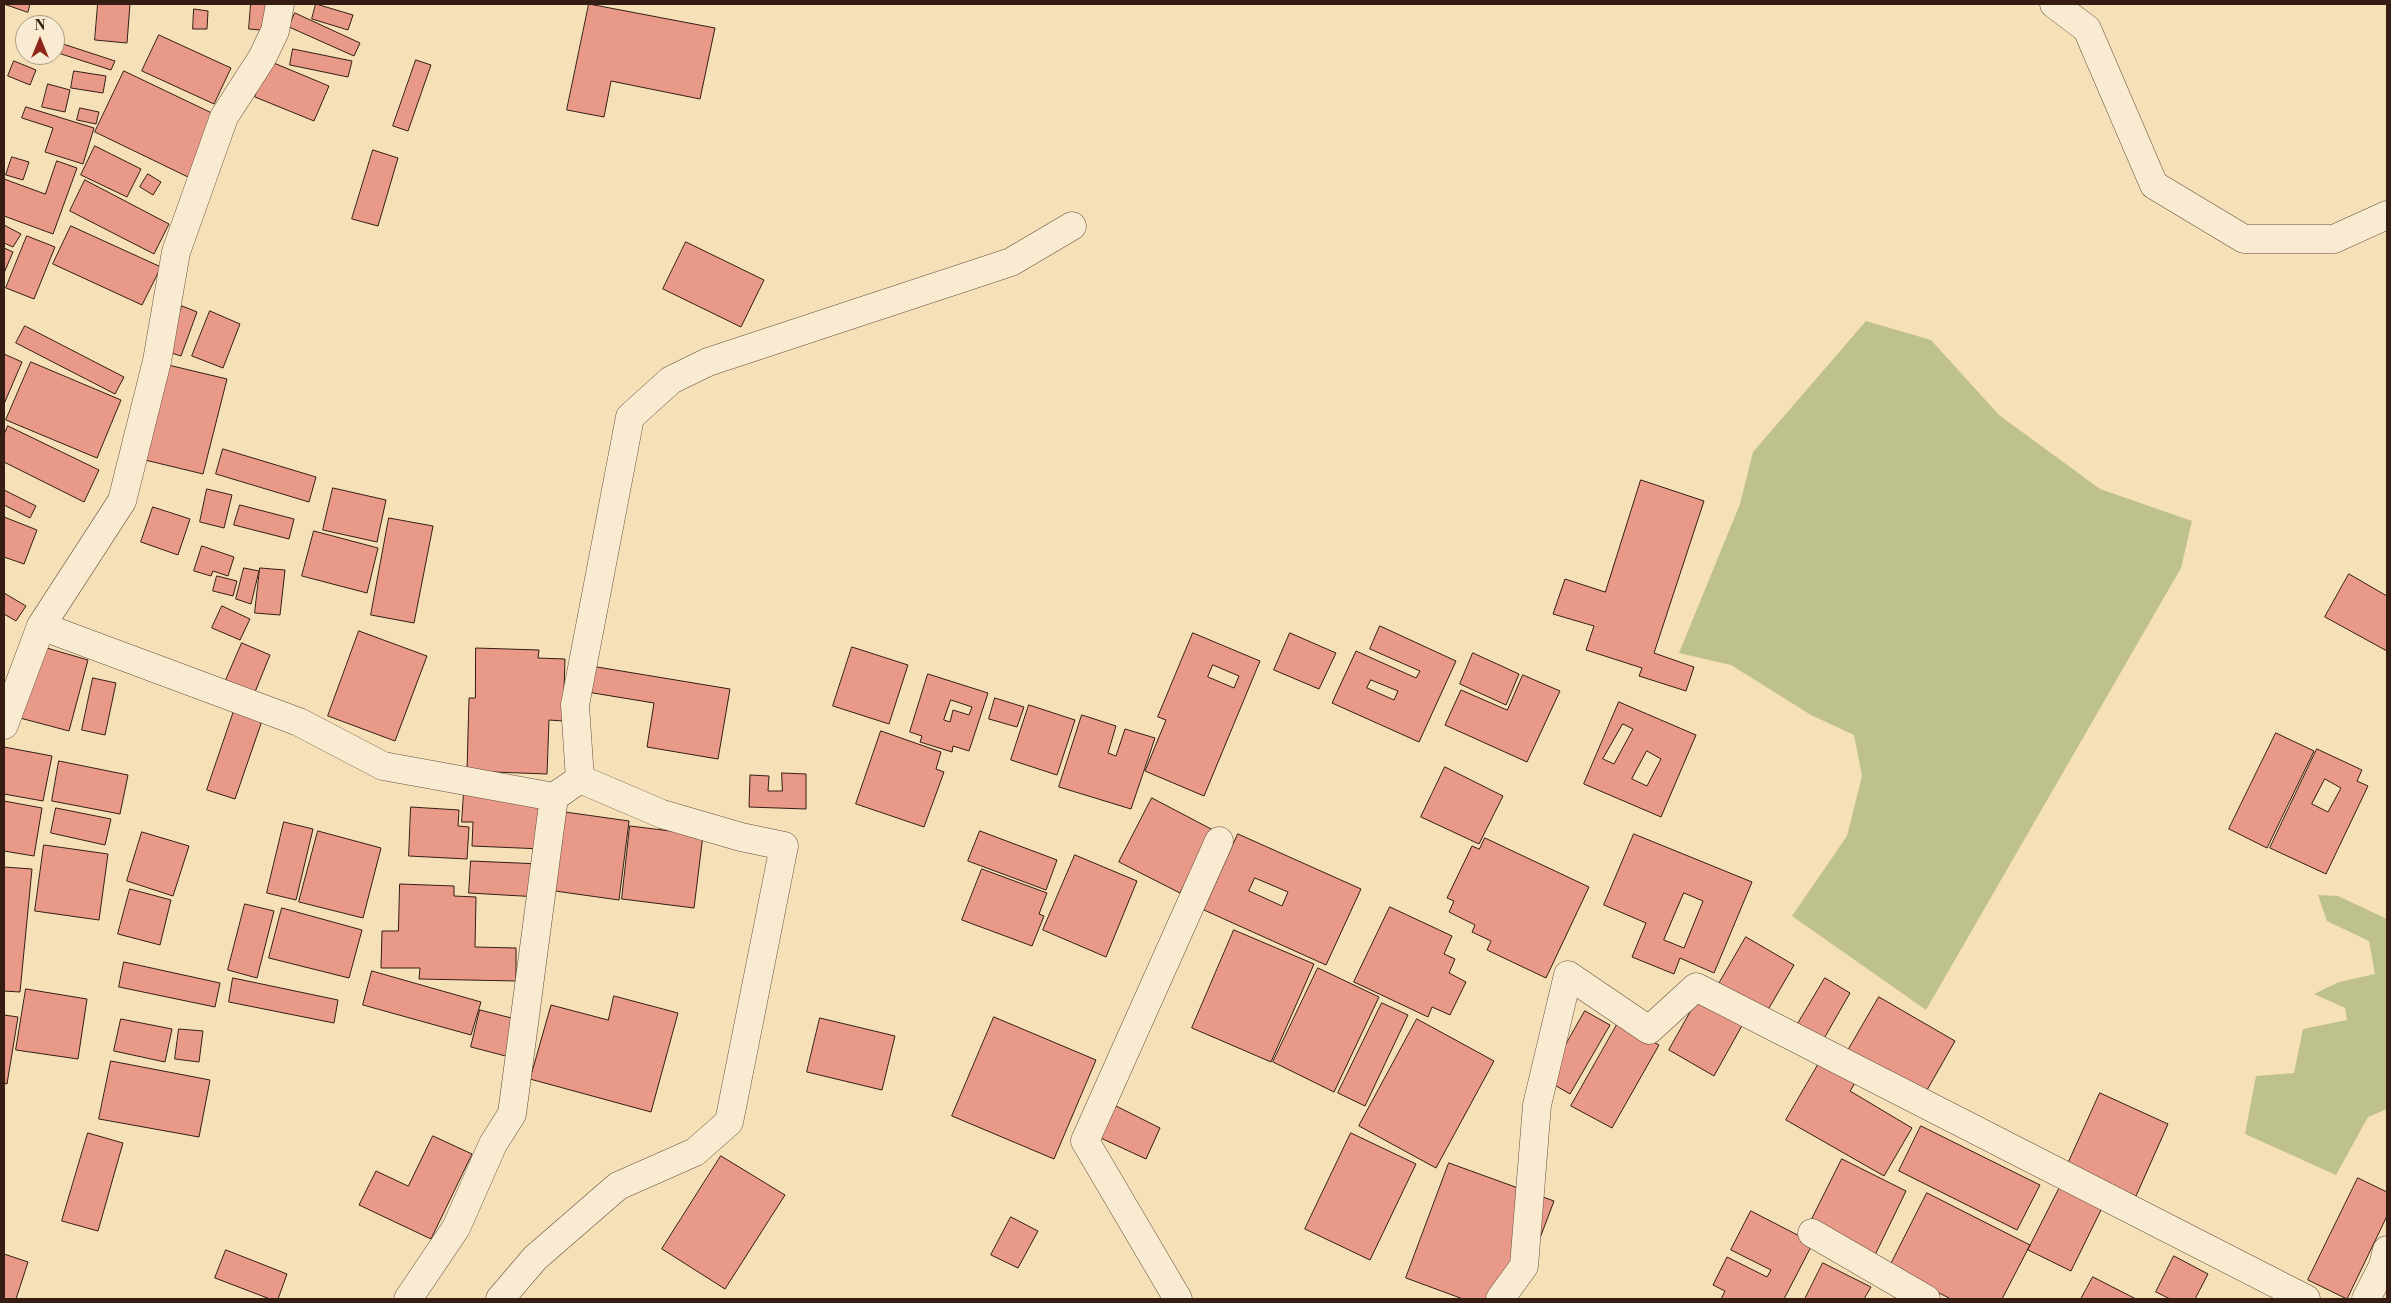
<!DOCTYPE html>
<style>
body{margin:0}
#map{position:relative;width:2391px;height:1303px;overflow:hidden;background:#f5e0b8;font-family:"Libre Bodoni",serif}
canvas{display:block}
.frame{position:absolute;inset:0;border:5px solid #351d14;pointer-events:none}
.north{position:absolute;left:15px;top:15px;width:50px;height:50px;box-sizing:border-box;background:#f8ebd1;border:1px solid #aa9985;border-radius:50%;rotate:0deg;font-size:14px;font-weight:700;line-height:20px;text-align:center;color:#351d14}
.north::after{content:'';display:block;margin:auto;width:18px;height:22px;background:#8f2418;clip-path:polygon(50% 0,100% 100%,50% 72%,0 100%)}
</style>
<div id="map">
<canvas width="2391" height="1303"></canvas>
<div class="frame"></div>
<div class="north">N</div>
</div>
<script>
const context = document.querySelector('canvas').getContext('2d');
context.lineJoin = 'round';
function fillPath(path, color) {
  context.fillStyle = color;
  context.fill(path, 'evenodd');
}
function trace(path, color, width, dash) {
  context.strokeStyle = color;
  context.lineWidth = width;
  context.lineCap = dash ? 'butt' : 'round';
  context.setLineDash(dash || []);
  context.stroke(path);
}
const green = new Path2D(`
 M1866 321 1931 340 1999 415 2100 489 2192 521 2181 568 1926 1010 1792 916 1847 836 1862 776 1854 735 1811 715 1731 665 1679 653 1740 504 1753 452Z
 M2318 895 2338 896 2387 919V1109L2368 1117 2336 1175 2245 1134 2256 1076 2294 1073 2303 1029 2347 1020 2345 1008 2314 994 2339 982 2375 974 2369 941 2327 921Z`);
const building = new Path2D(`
 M4 4H30L28 12Z
 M98 4H130L127 43 95 40Z
 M251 4H273L271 31 249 29Z
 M316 4 353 15 348 30 312 19Z
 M589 4 715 28 700 99 611 81 604 117 567 110Z
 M194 9 208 11 207 29H193Z
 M295 13 360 43 354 56 289 27Z
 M159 35 231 68 214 104 142 71Z
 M57 42 115 61 111 70 55 52Z
 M293 49 352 61 348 77 290 65Z
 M416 60 431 65 408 131 393 126Z
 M14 61 36 70 30 85 8 76Z
 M269 61 329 86 314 121 255 97Z
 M74 71 106 76 103 93 71 88Z
 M124 71 218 116 188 177 95 132Z
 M48 84 70 90 65 112 42 107Z
 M26 107 94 128 83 164 45 152 53 128 22 118Z
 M80 108 99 112 96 124 77 120Z
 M95 146 141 169 127 197 81 175Z
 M373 150 398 158 378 226 352 219Z
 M12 157 29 162 23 180 6 175Z
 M57 161 77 168 53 234 4 216V179L45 194Z
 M148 174 161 182 153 195 140 187Z
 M85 180 169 224 154 254 70 211Z
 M4 225 21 234 13 247 4 243Z
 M71 226 161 267 142 305 53 264Z
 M27 236 55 247 34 299 6 288Z
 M686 242 764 280 741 327 663 289Z
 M4 248 13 252 4 273Z
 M182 306 197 312 181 356 165 351Z
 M210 311 240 324 223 368 192 356Z
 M25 326 124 377 115 394 16 343Z
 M4 354 22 362 4 404Z
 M31 362 121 400 97 458 6 420Z
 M164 364 227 379 203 474 141 459Z
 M8 426 99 470 84 502 4 462V435Z
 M223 449 316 477 309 502 216 474Z
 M1641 480 1704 501 1654 653 1694 667 1686 691 1639 676 1642 668 1586 650 1594 626 1553 614 1565 579 1605 592Z
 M333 488 386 500 377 542 323 530Z
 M207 489 232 495 224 528 200 522Z
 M4 490 36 506 30 518 4 505Z
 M240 505 294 519 289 539 234 525Z
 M153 507 190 519 178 555 141 542Z
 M4 517 37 530 24 564 4 557Z
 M389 518 433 526 414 623 371 615Z
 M314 531 378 548 367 593 302 576Z
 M202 546 234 557 228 576 213 571 211 576 194 571Z
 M244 568 259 571 251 604 236 599Z
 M260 568 285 570 280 615 255 613Z
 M2349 574 2387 596V651L2325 617Z
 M217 576 237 581 233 596 213 591Z
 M4 593 26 606 16 621 4 614Z
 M222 606 250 619 240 640 212 628Z
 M1380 626 1456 661 1419 742 1332 703 1356 651 1416 678 1420 671 1370 649ZM1371 680 1398 691 1394 700 1367 688Z
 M359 631 427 656 395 741 328 716Z
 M1193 633 1260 661 1204 796 1145 771 1166 720 1158 717ZM1213 665 1239 676 1234 688 1208 677Z
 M1290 633 1336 653 1319 689 1274 670Z
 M242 643 270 655 255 692 226 680Z
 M40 646 88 660 69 731 20 718Z
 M852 647 908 665 889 724 833 706Z
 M476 648 539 650 538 658 565 659 563 721 549 720 547 774 467 771 469 698H475Z
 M1473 653 1519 674 1506 705 1460 684Z
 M591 666 730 689 718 759 647 747 654 703 587 692Z
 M928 674 988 693 969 751 953 746 952 752 920 742 922 736 910 732ZM951 700 972 707 969 715 953 710 950 722 944 720Z
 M1523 675 1560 691 1527 762 1445 725 1461 690 1507 710Z
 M93 678 116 683 105 735 82 730Z
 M995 698 1024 707 1017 727 989 719Z
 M1619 702 1696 735 1661 817 1584 784ZM1623 724 1633 729 1614 764 1603 759ZM1647 751 1661 759 1647 786 1632 779Z
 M1029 705 1075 720 1057 775 1011 760Z
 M235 708 263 718 235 799 207 790Z
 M1082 715 1116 726 1108 753 1116 756 1125 729 1155 738 1131 809 1059 787Z
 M881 731 941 752 936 769 944 772 924 827 856 804Z
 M2276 733 2314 751 2267 848 2229 829Z
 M4 747 52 756 43 801 4 794Z
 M2317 749 2362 770 2357 781 2368 786 2326 874 2270 848ZM2325 779 2341 788 2328 812 2312 804Z
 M59 761 128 775 120 814 52 801Z
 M1445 767 1503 796 1479 844 1421 817Z
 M782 773 806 774V809L749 807 750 775 769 776 768 791H782Z
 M464 792 546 797 543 849 472 846 473 822H462Z
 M1152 798 1213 830 1180 893 1119 862Z
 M4 801 42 808 34 856 4 851Z
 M411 807 459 810 458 826 469 827 467 859 409 856Z
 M56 808 111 819 105 845 51 833Z
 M565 812 629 821 619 900 555 891Z
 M284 822 313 829 296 900 267 893Z
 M630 826 703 835 694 908 622 899Z
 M318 831 381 848 363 918 299 902Z
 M980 831 1057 860 1046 890 968 861Z
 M142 832 189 846 173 896 127 881Z
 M1238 834 1361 889 1326 965 1204 910ZM1255 878 1288 892 1282 906 1249 891Z
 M1634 834 1752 882 1714 973 1680 958 1674 974 1632 957 1646 923 1604 905ZM1684 893 1703 901 1684 948 1664 940Z
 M1485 838 1589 887 1546 978 1487 950 1491 941 1472 932 1475 925 1449 912 1454 901 1447 898 1472 846 1479 849Z
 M44 845 108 854 99 920 35 911Z
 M1075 855 1137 881 1106 957 1043 930Z
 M471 861 541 864 539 897 469 893Z
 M4 867 32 869 20 992 4 991Z
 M982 869 1047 893 1039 914 1044 916 1032 946 962 920Z
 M400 884 454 886V896L476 897 475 947 516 948V981L419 979 420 968H381L382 931H398Z
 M130 889 171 900 160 945 118 934Z
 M245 904 274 911 257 978 228 970Z
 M1390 907 1452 936 1444 954 1455 959 1449 973 1466 982 1450 1015 1432 1007 1428 1017 1354 982Z
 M282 908 362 930 349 978 269 958Z
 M1234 930 1314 964 1271 1062 1192 1028Z
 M1746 937 1794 965 1765 1015 1717 987Z
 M124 962 220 983 215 1007 119 987Z
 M1318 968 1379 997 1334 1092 1273 1062Z
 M372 971 481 1002 471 1035 363 1005Z
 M233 978 338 1000 334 1023 229 1002Z
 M1825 978 1850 993 1822 1042 1796 1027Z
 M26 989 87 999 78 1059 16 1050Z
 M614 996 678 1013 651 1112 530 1079 551 1005 608 1020Z
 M1699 997 1744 1022 1714 1076 1669 1050Z
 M1879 997 1955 1041 1923 1097 1846 1054Z
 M1382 1003 1408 1015 1365 1106 1338 1093Z
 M480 1010 531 1023 521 1060 471 1047Z
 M1585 1011 1610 1025 1570 1094 1546 1080Z
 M4 1015 18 1017 7 1084 4 1083Z
 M994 1017 1096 1060 1054 1159 952 1116Z
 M820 1018 895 1036 882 1090 807 1072Z
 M121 1019 172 1029 165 1062 114 1051Z
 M1417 1019 1494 1061 1436 1168 1359 1126Z
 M1618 1023 1659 1045 1612 1128 1571 1106Z
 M179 1029 203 1031 199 1062 175 1059Z
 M1822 1058 1858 1078 1850 1091 1912 1128 1884 1176 1786 1120Z
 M111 1061 210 1080 199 1137 99 1119Z
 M2100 1093 2168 1124 2136 1196 2067 1166Z
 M1108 1102 1160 1128 1146 1159 1092 1134Z
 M1921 1126 2040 1185 2017 1230 1899 1171Z
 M88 1133 123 1143 98 1231 62 1221Z
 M1351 1133 1416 1164 1370 1260 1305 1229Z
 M433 1136 472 1154 431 1239 359 1205 376 1171 408 1186Z
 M721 1156 785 1195 725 1289 662 1249Z
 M1842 1159 1906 1191 1875 1255 1810 1223Z
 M1449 1163 1554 1201 1517 1299H1463L1406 1278Z
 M2358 1178 2387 1192V1216L2347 1299 2308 1280Z
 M2061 1185 2103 1206 2071 1271 2028 1250Z
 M1927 1193 2030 1245 2002 1299H1951L1889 1268Z
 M1751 1211 1813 1243 1784 1299H1721L1725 1291 1713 1285 1727 1257 1767 1277 1771 1270 1731 1250Z
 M1011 1217 1038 1231 1018 1268 991 1255Z
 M226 1250 287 1274 278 1299H270L215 1278Z
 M4 1254 28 1262 16 1299H4Z
 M2174 1256 2208 1274 2195 1299H2170L2156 1292Z
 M1823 1263 1871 1287 1864 1299H1805Z
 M2093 1277 2136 1299H2081Z`);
const minor = new Path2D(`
 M2054 4 2087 29 2154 185 2244 239H2334L2387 215
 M41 626 299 722 383 766 554 797 580 779
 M4 725 41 626 122 501 157 361 176 252 224 117 262 58 275 31 280 4
 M1812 1233 1926 1299
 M408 1299 456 1228 493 1144 512 1114 554 797
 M500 1299 535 1258 618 1186 695 1152 729 1122 784 846 741 837 662 814 580 779 575 705 630 417 671 380 708 362 1011 262 1072 226
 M1178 1299 1085 1141 1219 841
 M1500 1299 1524 1266 1537 1105 1568 975 1649 1030 1696 987 2306 1299
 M2366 1299 2383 1266 2387 1250`);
fillPath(green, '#bfc18d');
fillPath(building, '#e99987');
trace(building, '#351d14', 1);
trace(minor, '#654e3d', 29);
trace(minor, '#f8ebd1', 28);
</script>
